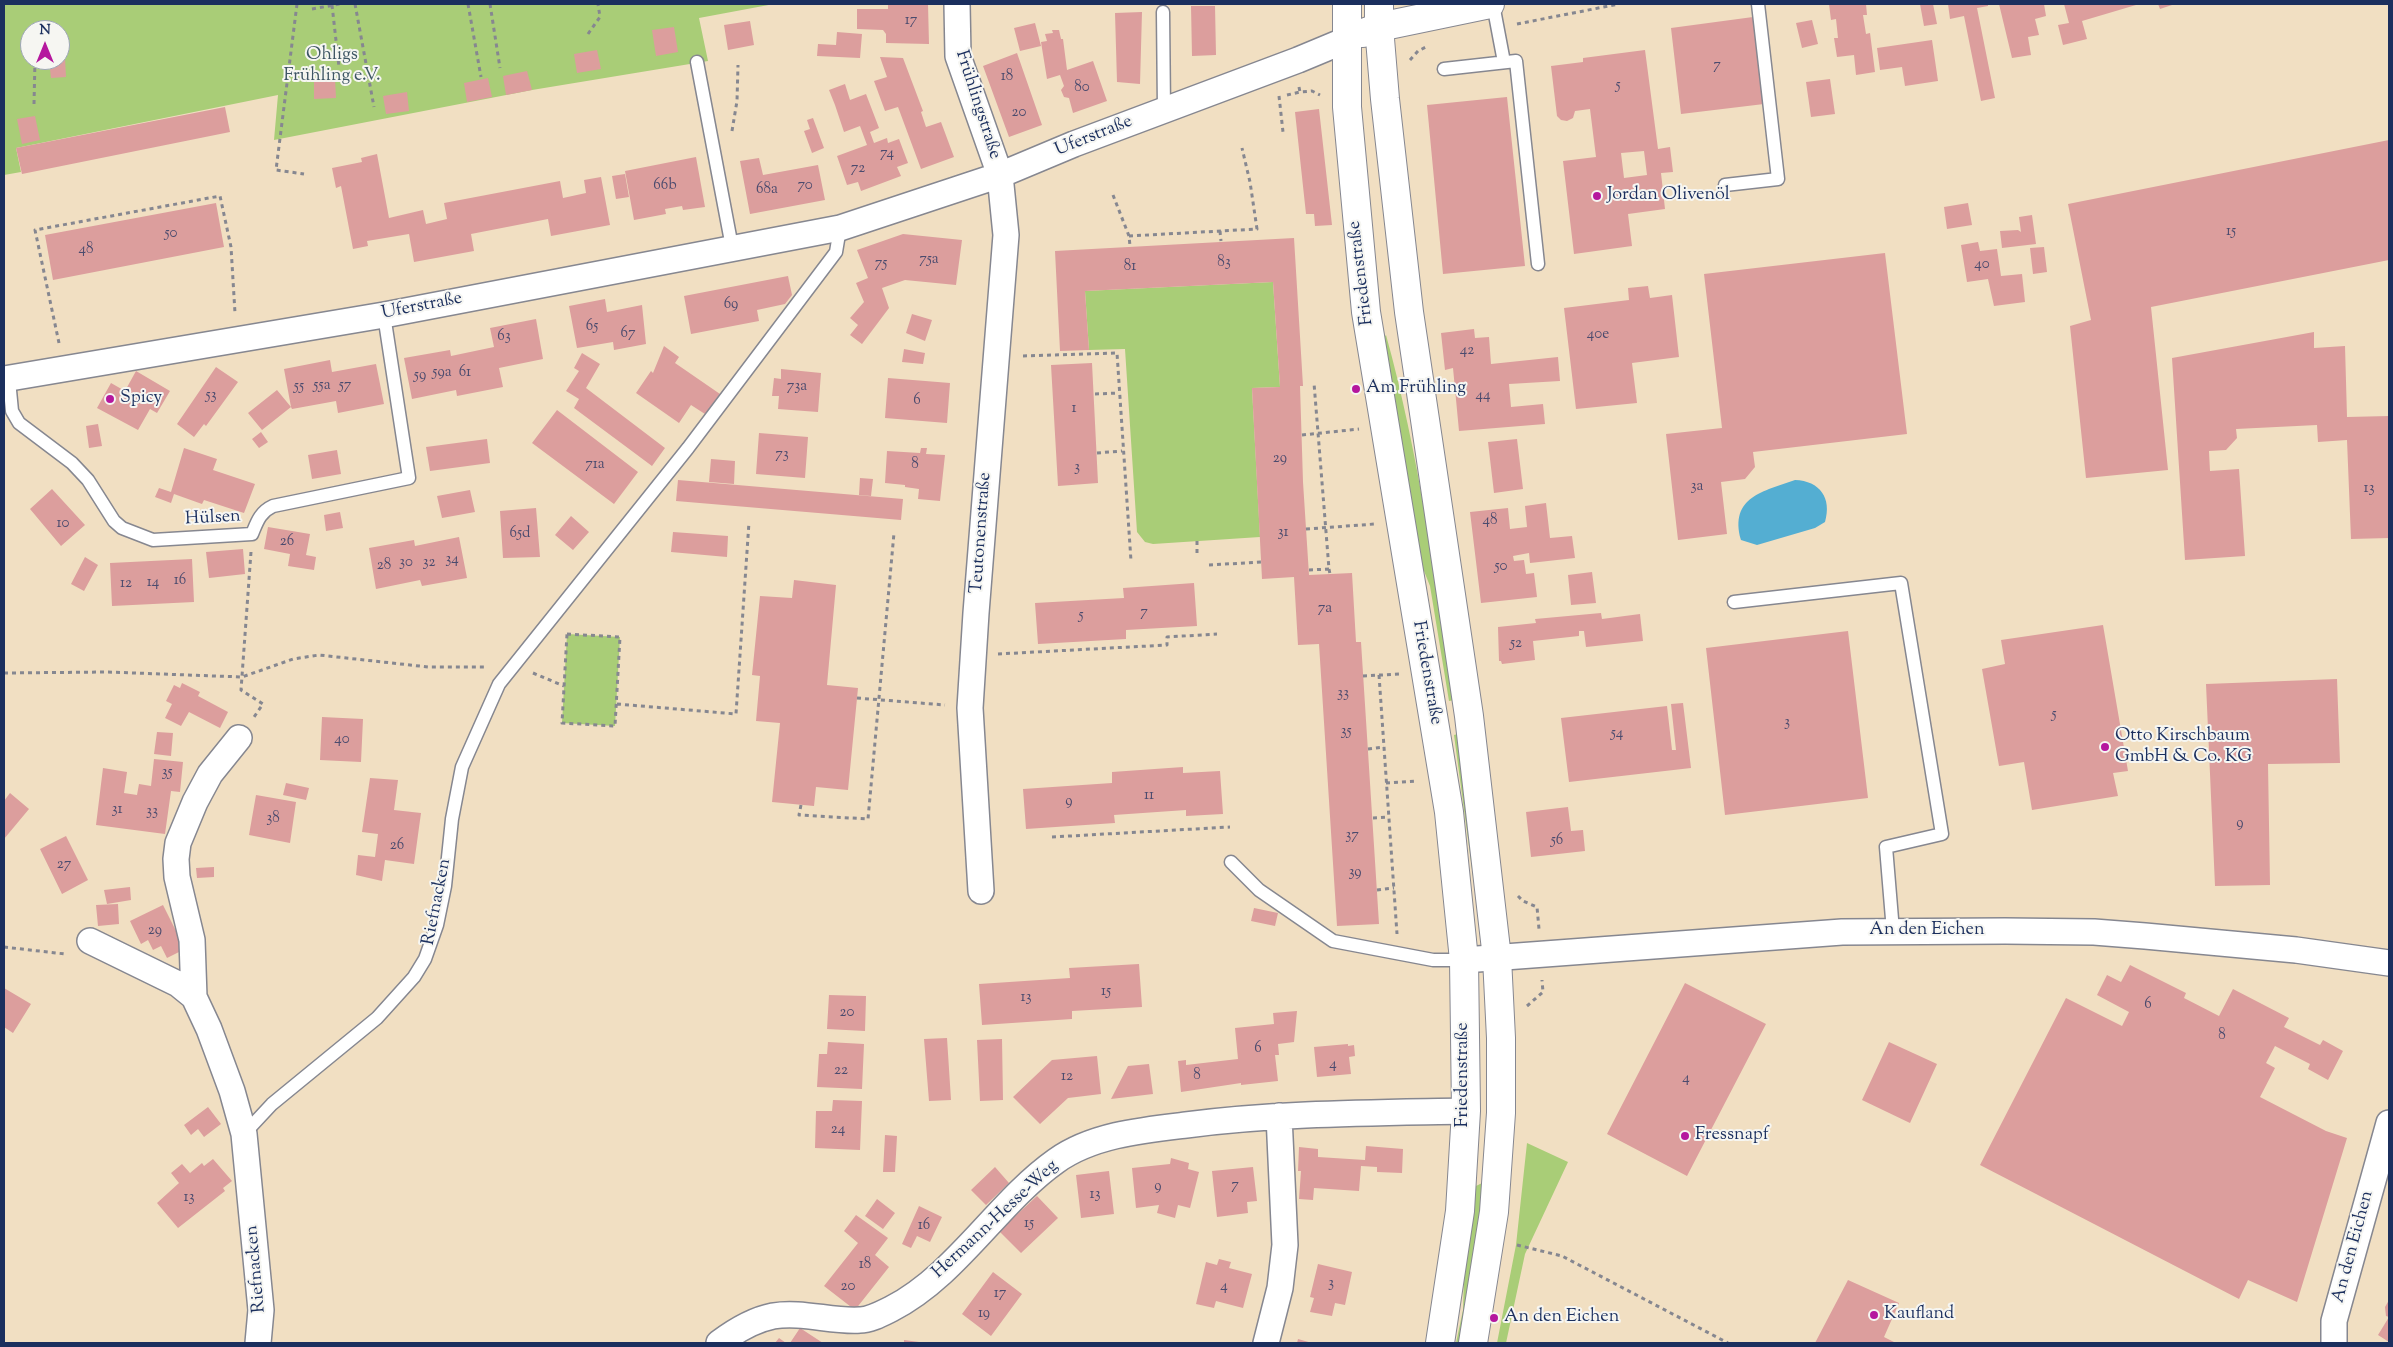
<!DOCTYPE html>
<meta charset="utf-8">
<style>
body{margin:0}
#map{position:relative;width:2393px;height:1347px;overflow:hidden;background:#f1dfc2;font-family:"Sorts Mill Goudy",serif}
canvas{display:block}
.frame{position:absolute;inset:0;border:5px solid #1b2f5e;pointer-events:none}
.north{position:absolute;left:20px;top:20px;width:50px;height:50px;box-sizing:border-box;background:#f6f6f2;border:1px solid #9ea6b7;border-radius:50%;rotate:0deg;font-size:14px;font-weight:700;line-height:20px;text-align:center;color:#1b2f5e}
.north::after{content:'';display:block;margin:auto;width:18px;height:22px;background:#b5179e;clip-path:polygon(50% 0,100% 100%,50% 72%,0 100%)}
</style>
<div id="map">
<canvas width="2393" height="1347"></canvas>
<div class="frame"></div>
<div class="north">N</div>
</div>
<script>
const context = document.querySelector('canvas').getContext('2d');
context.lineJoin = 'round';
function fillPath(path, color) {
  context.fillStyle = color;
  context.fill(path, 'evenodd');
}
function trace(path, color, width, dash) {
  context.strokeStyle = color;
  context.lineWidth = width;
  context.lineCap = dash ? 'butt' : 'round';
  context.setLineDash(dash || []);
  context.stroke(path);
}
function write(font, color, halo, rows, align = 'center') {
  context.font = font + ' "Sorts Mill Goudy",serif';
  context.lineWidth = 4;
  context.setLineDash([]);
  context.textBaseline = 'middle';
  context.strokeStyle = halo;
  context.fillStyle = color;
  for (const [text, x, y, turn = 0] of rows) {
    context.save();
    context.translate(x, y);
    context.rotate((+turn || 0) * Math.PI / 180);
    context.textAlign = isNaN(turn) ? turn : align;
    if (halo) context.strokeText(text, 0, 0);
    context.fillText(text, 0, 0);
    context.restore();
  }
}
const green = new Path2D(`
 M4 4H774L699 18 708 61 532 90 274 140 278 95 16 148 21 172 4 175ZM30 30H60V60H30Z
 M1273 282 1280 387 1252 388 1260 537 1153 544 1145 542 1137 532 1125 349 1089 350 1085 291Z
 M1386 335C1419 454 1435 578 1455 700L1449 701 1430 586 1414 546 1381 341Z
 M567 634 620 637 615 726 562 723Z
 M1461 733 1483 895 1476 899 1454 735Z
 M1527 1143 1568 1162 1525 1254 1506 1343H1497L1516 1245Z
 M1486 1181 1462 1343H1456L1463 1310 1465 1242 1472 1188Z`);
const water = new Path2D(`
 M1795 480C1820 481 1832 498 1825 522L1815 528 1757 545 1741 540C1729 497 1764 491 1795 480Z`);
const building = new Path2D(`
 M888 4H928L929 44 886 43V34L883 30 857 29V9H888Z
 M1829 4H1866L1867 15H1863L1866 34 1870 33 1875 72 1856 75 1854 55 1837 57 1834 38H1838L1836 19 1831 20Z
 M1920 4H1933L1937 24 1924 26Z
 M1948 4H1988V6L1977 8 1995 98 1981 101 1964 16 1950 19Z
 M1999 4H2044L2046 16 2035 19 2039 35 2028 37 2031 55 2012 58Z
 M2064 4H2136V5L2082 21 2087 39 2063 45 2058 25 2069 23Z
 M2158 4H2175L2160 9Z
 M1191 6H1215L1216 55 1192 56Z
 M1142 12 1140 84 1117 82 1115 13Z
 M1753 17 1764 104 1681 114 1671 28Z
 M1812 20 1818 44 1802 48 1796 23Z
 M750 21 754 45 728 50 724 25Z
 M1035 23 1041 46 1020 51 1014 28Z
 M674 27 678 52 656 56 652 30Z
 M1052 30H1059L1061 39H1063L1067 70 1093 61 1107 101 1073 113 1069 98 1064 97 1061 90 1064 86 1060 75 1047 79 1041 42 1047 41 1045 34 1053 33Z
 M837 32 862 34 860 58 817 56 818 44 836 45Z
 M1932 40 1938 81 1905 86 1902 67 1880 70 1877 48Z
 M597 50 601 69 577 73 574 54Z
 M1645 50 1658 149 1670 147 1673 172 1661 173 1665 209 1628 214 1632 246 1574 254 1563 161 1596 157 1590 109 1575 111 1573 118 1567 121 1561 120 1557 116 1551 66 1583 62V58ZM1644 151 1647 175 1624 178 1621 153Z
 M1017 53 1042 125 1009 137 983 66Z
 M880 57 903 58 923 111 921 112 926 127 941 122 954 157 921 169 898 107 885 111 874 81 887 77Z
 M65 58 66 77 51 78 49 60Z
 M527 71 532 90 506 95 503 76Z
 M335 78 336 98 314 99V79Z
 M488 78 492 97 467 102 464 83Z
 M1830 79 1835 114 1811 117 1806 82Z
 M845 84 850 100 866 94 879 128 870 132 874 143 887 138 888 143 899 139 908 163 897 167 901 176 861 191 858 182 847 185 837 156 867 145 860 126 844 132 835 105 829 90Z
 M407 92 409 111 386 114 383 96Z
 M1507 97 1525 266 1443 274 1427 105Z
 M225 107 230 132 22 174 16 148Z
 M1319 109 1332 225 1315 226 1314 214H1306L1295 112Z
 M35 116 40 140 22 144 17 119Z
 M813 118 824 148 812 153 804 131 810 129 807 120Z
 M2389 140V260L2151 307 2168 470 2086 478 2070 326 2091 320 2068 204Z
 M377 154 389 218 423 210 426 224 447 219 444 203 560 181 563 198 586 193 584 180 601 177 610 225 551 236 548 219 471 234 474 251 414 262 409 234 367 241 368 246 353 249 341 186 336 188 332 168 362 162 361 158Z
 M696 157 705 207 683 210 682 206 665 209 666 214 634 220 625 171Z
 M759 158 763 175 818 165 825 200 750 214 740 161Z
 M625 174 629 197 616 199 612 176Z
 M216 203 224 247 53 280 45 235Z
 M1968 203 1972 225 1947 229 1944 207Z
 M2032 215 2036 244 2002 248 2000 231 2018 230 2021 232 2019 217Z
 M903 234 962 240 956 285 905 280 882 288 889 308 862 344 850 335 858 325 850 318 864 302 856 283 868 278 857 250Z
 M1294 238 1303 386H1300L1303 482 1309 575 1352 573 1356 642H1361L1379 924 1337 926 1319 644 1298 645 1294 577 1262 579 1252 388 1280 387 1273 282 1085 291 1089 350 1060 351 1055 251Z
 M1978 242 1980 251 1997 249 2001 276 2022 274 2025 302 1994 306 1988 279 1967 282 1961 245Z
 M2044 247 2047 272 2033 274 2030 248Z
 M1885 253 1907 434 1753 452 1755 467 1745 479 1721 482 1727 534 1678 540 1666 434 1722 428 1704 274Z
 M788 276 792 295 785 304 757 310 759 321 691 334 684 296Z
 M1648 286 1650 298 1672 295 1679 357 1632 363 1637 403 1576 409 1564 308 1629 300 1628 288Z
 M605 299 607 312 642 305 646 344 614 350 613 342 577 348 569 306Z
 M912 314 932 320 925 341 906 333Z
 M536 319 543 359 499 368 503 387 457 396 456 390 412 399 404 358 450 350 451 356 494 347 490 328Z
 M1474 329 1475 338 1489 337 1491 364 1558 357 1560 381 1509 384 1511 407 1543 404 1545 424 1459 431 1453 368 1445 370 1441 333Z
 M2314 332V348L2345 346 2347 417 2389 416V538L2351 539 2347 440 2318 442 2317 425 2236 429 2237 438 2226 450 2209 451 2210 471 2239 469 2245 556 2185 560 2172 358Z
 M664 346 679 357 675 363 720 394 705 414 691 405 679 423 636 393 651 371 653 373Z
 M904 349 925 353 923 364 902 362Z
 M582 353 600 364 586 388 665 448 652 466 574 408 579 399 566 391 579 371 574 368Z
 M330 360 332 372 376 364 384 404 338 413 336 401 292 409 291 407 262 430 248 413 277 390 291 407 284 369Z
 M1092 363 1098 483 1058 486 1051 365Z
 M216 367 238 382 206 426 204 424 194 437 177 424Z
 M781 369 821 373 818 412 778 409 779 396H772L774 378 781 379Z
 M136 371 170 391 157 413 150 409 138 430 97 408 111 383 125 391Z
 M888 378 950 383 947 423 885 418Z
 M557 410 638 472 614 504 532 443Z
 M98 424 102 446 89 448 86 426Z
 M261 432 268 442 259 448 252 439Z
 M759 433 808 437 805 478 756 474Z
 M487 439 490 463 430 471 426 447Z
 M1517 439 1523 489 1494 493 1488 442Z
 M184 448 217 459 213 470 255 484 244 513 204 500 202 504 174 494 171 503 155 497 159 488 171 492Z
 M921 448H927L926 454 945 455 940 501 918 499 919 489 905 487V485L885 483 887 451 920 453Z
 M337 450 341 474 312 479 308 455Z
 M711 459 735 461 734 484 709 482Z
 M860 478 873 479 871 496 859 495Z
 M678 480 903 499 901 520 676 501Z
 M52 489 85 525 61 546 30 509Z
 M470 490 475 512 442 518 437 496Z
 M1546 503 1550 538 1572 536 1575 558 1530 563 1529 553 1513 556 1514 561 1524 560 1526 574 1534 573 1537 597 1481 603 1470 512 1508 508 1510 529 1527 527 1525 506Z
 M536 508 540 557 503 558 500 511Z
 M340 512 343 528 326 531 324 515Z
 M571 516 589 532 573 550 555 535Z
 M268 527 310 534 306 555 316 557 314 570 288 566 290 554 264 549Z
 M673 532 728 536 727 557 671 552Z
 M459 537 467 578 422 586 420 580 376 589 369 548 414 540 415 546Z
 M243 549 245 574 209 578 206 552Z
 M85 557 98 565 84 591 71 584Z
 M192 559 194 602 112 606 110 563Z
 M1592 572 1596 603 1571 605 1568 575Z
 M794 580 836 585 827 685 858 688 848 790 816 787 814 806 772 802 780 723 756 721 760 676 752 675 760 596 792 598Z
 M1194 583 1197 626 1126 630V639L1038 644 1035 603 1124 598 1123 588Z
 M1601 613 1602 619 1640 614 1643 641 1586 647 1584 631H1579V636L1533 641 1535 660 1502 664 1501 661H1499L1498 627 1536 623 1535 619Z
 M2103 625 2128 771 2113 773 2118 796 2032 810 2024 762 1999 766 1982 669 2005 664 2001 640Z
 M1848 631 1868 798 1725 815 1706 648Z
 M2337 679 2340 763 2268 764 2270 885 2215 886 2206 684Z
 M182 683 200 692 198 696 228 712 220 728 189 712 181 726 165 718 172 704 166 701 174 685 180 688Z
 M1683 703 1691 768 1569 782 1561 718 1667 706 1672 750H1676L1671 704Z
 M322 717 363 719 361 762 320 760Z
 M157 732 173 733 171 756 154 754Z
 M154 759 183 762 180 792 171 791 165 834 96 825 103 768 127 772 124 793 137 795 139 784 151 786Z
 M1183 767V773L1220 771 1223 814 1186 816V810L1114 815 1115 823 1026 829 1023 789 1112 783V772Z
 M370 778 398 780 394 810 421 813 414 864 385 860 382 881 356 875 358 855 375 857 378 834 362 832Z
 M286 783 309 788 306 800 283 795Z
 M10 793 29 809 4 839V801Z
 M256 795 296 802 290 843 249 835Z
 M1568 807 1571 831 1583 830 1585 851 1531 857 1526 812Z
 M66 836 88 880 62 894 40 849Z
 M214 867V877L197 878 196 868Z
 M130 887 131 900 107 904 104 890Z
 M118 904 119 924 98 926 96 905Z
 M163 905 185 949 167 958 161 946 153 950 148 940 141 944 130 921Z
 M1254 908 1278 913 1275 926 1251 921Z
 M1139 964 1142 1007 1072 1011V1019L982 1025 979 984 1070 978 1069 968Z
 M2130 965 2186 993 2184 998 2219 1016 2233 989 2289 1018 2284 1027 2320 1045 2323 1040 2343 1051 2328 1080 2308 1069 2310 1064 2275 1046 2266 1063 2275 1068 2260 1097 2326 1131 2347 1138 2297 1302 2248 1280 2239 1299 1980 1165 2066 998 2122 1026 2129 1012 2097 995 2107 975 2121 982Z
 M1685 983 1766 1024 1687 1176 1607 1134Z
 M4 988 31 1004 13 1033 4 1027Z
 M829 995 866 996 865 1031 827 1029Z
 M1297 1011 1294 1042 1278 1044 1279 1055H1275L1278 1081 1241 1085V1083L1181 1092 1178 1061 1186 1060V1065L1238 1059 1235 1028 1274 1024 1273 1013Z
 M947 1038 951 1100 929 1101 924 1039Z
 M1002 1039 1003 1100 980 1101 977 1040Z
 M828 1042 864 1044 862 1089 817 1087 819 1054H827Z
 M1889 1042 1937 1064 1910 1123 1862 1100Z
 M1348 1044V1046L1354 1045 1355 1056 1349 1057 1351 1074 1317 1077 1314 1047Z
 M1097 1056 1101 1094 1068 1098 1040 1124 1013 1097 1052 1060Z
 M1149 1064 1153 1094 1111 1099 1128 1066Z
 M833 1100 862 1101 860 1150 815 1148 816 1111H832Z
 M208 1107 221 1124 204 1137 198 1129 191 1135 184 1125Z
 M885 1135 897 1136 895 1172H883Z
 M1366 1146 1403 1149 1402 1173 1377 1172V1167L1361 1166 1359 1191 1314 1188 1313 1200 1299 1199 1301 1171H1298L1299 1147 1318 1149V1157L1365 1160Z
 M1171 1158 1189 1163 1188 1169 1199 1172 1190 1208 1178 1205 1175 1218 1157 1213 1159 1205 1136 1208 1132 1168 1170 1164Z
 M213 1159 232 1181 223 1188 225 1191 178 1228 157 1203 179 1183 171 1173 182 1164 190 1173 202 1163 204 1166Z
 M995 1167 1009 1183 986 1205 971 1190Z
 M1253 1167 1257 1201 1247 1202 1248 1213 1217 1217 1212 1171Z
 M1109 1171 1114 1214 1081 1218 1076 1175Z
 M1037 1196 1058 1218 1021 1253 999 1231Z
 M877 1199 895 1213 883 1229 865 1216Z
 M919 1206 942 1217 930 1242 917 1236 911 1248 902 1244Z
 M856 1215 888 1238 875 1255 889 1267 855 1310 824 1286 858 1243 844 1231Z
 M1219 1259 1231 1262 1229 1268 1252 1274 1243 1308 1216 1301 1214 1308 1196 1304 1206 1262 1217 1265Z
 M1318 1264 1352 1272 1345 1305 1335 1303 1332 1316 1310 1312 1314 1298 1310 1297Z
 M993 1272 1022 1294 991 1336 962 1314Z
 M1848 1280 1899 1303 1884 1337 1896 1343H1815Z
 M2389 1300V1342L2378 1335 2389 1317 2386 1316 2385 1307Z
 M800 1328 823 1343H790Z
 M779 1338 786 1343H775Z
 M1298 1339 1312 1343H1297Z
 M904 1340 919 1342V1343H904Z`);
const path = new Path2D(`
 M297 4 276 170 304 174
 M355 4 374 107
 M468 4 481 77
 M490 4 500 68
 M618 4V5
 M332 5 339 67
 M312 9 340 4
 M1517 24 1619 4
 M588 34 600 17 598 4
 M1410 60 1418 51 1426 47
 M1299 87 1300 92 1312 91 1320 95
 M1287 95 1300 92
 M1279 96 1283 132
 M34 104 35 60
 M732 131 737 101 738 65
 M1113 195 1129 236 1130 246
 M1220 231 1221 241
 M1129 236 1257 229 1250 182 1242 148
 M59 343 35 230 220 196 231 247 235 313
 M1023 356 1117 353 1131 561
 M1095 394 1119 393
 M1302 435 1359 429
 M1097 453 1122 451
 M1306 529 1375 524
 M1197 541V556
 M251 552 241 690 263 704 254 717
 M1209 565 1262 562
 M1329 569 1330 574
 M1309 570 1329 569 1314 383
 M567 634 620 637 615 726 562 723Z
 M998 654 1167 645V637L1217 634
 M4 673 108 672 242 677 293 659 319 655 428 667H486
 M533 673 564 686
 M1379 675 1397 934
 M1363 676 1399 674
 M857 698 945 705
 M617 704 736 714 749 522
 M1368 749 1384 747
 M1386 783 1416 781
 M801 805 799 815 868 819 894 533
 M1373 818 1389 817
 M1052 837 1230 827
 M1377 890 1394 888
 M1518 896 1523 901 1537 907 1539 929
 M4 947 65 954
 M1527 1006 1543 992 1542 980
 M1517 1245 1562 1256 1728 1343`);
const lane = new Path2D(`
 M1493 4 1504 62
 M1163 12 1164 110
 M697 62 732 247
 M1444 69 1516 61 1538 264
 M1725 185 1778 179 1758 4
 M9 380 12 411 19 423 72 463 88 480 114 521 122 528 153 540 252 534C257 522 260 512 273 506L409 478 384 315
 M1734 602 1901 583 1942 834 1886 847 1893 931
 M1231 862 1259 890 1333 941 1433 960H1464
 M244 1134 272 1104 377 1018 414 977 425 959 437 925 445 886 452 819 462 767 499 684 688 448 836 252 840 228`);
const street = new Path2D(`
 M957 4 958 56 1000 175 1006 235 976 613 970 708 981 891
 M4 379 384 315 840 228 1000 175 1074 144 1298 60 1346 40
 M239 738 210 774 195 802 178 843 176 859 177 877 192 940 194 997 209 1029 232 1091 244 1134 261 1310 258 1343
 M90 941 178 984 194 997
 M1464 960 1842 932 2005 931 2094 932 2145 936 2296 950 2389 963
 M719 1343C735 1331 753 1320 773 1316 802 1311 832 1322 860 1320 870 1320 881 1314 891 1309 956 1276 998 1202 1056 1161 1092 1135 1143 1130 1186 1125 1279 1113 1372 1113 1466 1111
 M1266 1343 1280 1288 1285 1245 1279 1116
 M2334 1343V1321L2389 1123`);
const secondary = new Path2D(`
 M1347 4V107L1366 312 1449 812 1464 960 1466 1111 1460 1211 1440 1343
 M1379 4V27L1385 99 1409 312 1469 716 1497 958 1501 1038V1113L1494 1212 1473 1343
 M1363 33 1379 27 1490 4`);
const markers = [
 [1597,196,5,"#b5179e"],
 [1356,389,5,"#b5179e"],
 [110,399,5,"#b5179e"],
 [2105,747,5,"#b5179e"],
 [1685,1136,5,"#b5179e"],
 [1874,1315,5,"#b5179e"],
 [1494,1318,5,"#b5179e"]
];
const numberNames = [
 ["17",911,21],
 ["7",1717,66],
 ["18",1007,77],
 ["5",1618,86],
 ["80",1082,88],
 ["20",1019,113],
 ["74",887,154],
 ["72",858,169],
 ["66b",665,186],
 ["70",805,186],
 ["68a",767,190],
 ["15",2231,232],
 ["50",171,234],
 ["48",86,250],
 ["75a",929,260],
 ["83",1224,263],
 ["75",881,264],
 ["40",1982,265],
 ["81",1130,267],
 ["69",731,305],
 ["65",592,327],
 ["67",628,334],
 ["40e",1598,335],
 ["63",504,337],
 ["42",1467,351],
 ["59a",442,373],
 ["61",465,373],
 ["59",420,376],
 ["55a",322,386],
 ["57",345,386],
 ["55",299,387],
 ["73a",797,387],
 ["53",211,396],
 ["44",1483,396],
 ["6",917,401],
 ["1",1074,409],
 ["73",782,455],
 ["29",1280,459],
 ["71a",595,465],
 ["8",915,465],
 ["3",1077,468],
 ["3a",1697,487],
 ["13",2369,489],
 ["48",1490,521],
 ["10",63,524],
 ["31",1283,533],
 ["65d",520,534],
 ["26",287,542],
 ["34",452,560],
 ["30",406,563],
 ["32",429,563],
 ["28",384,566],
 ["50",1501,567],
 ["16",180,581],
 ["14",153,583],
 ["12",126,584],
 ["7a",1325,609],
 ["7",1144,613],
 ["5",1081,616],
 ["52",1516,644],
 ["33",1343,694],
 ["5",2054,715],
 ["3",1787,723],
 ["35",1346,732],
 ["54",1617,734],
 ["40",342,740],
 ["35",167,773],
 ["11",1149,796],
 ["9",1069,802],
 ["31",117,810],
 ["33",152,812],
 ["38",273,819],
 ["9",2240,824],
 ["37",1352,836],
 ["56",1557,841],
 ["26",397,846],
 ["27",64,865],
 ["39",1355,873],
 ["29",155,931],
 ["15",1106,992],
 ["13",1026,998],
 ["6",2148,1005],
 ["20",847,1013],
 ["8",2222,1036],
 ["6",1258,1049],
 ["4",1333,1065],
 ["22",841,1071],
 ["8",1197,1076],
 ["12",1067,1077],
 ["4",1686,1079],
 ["24",838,1130],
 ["7",1235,1186],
 ["9",1158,1187],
 ["13",1095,1195],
 ["13",189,1198],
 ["15",1029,1224],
 ["16",924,1226],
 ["18",865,1265],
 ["3",1331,1284],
 ["20",848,1287],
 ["4",1224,1287],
 ["17",1000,1294],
 ["19",984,1314]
];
const parkNames = [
 ["Ohligs",332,56],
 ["Frühling e.V.",332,77]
];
const streetNames = [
 ["Frühlingstraße",977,105,72],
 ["Uferstraße",1094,137,-22],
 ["Friedenstraße",1362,273,-97],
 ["Uferstraße",422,307,-11],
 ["Hülsen",213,519,-3],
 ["Teutonenstraße",982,533,-86],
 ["Friedenstraße",1426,673,80],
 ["Riefnacken",438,902,-79],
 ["An den Eichen",1927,931],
 ["Friedenstraße",1464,1075,-90],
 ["Hermann-Hesse-Weg",996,1220,-43],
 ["An den Eichen",2354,1247,-75],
 ["Riefnacken",257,1269,-95]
];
const poiNames = [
 ["Jordan Olivenöl",1607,196],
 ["Am Frühling",1366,389],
 ["Spicy",120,399],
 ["Otto Kirschbaum",2115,737],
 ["GmbH & Co. KG",2115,758],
 ["Fressnapf",1695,1136],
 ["Kaufland",1884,1315],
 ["An den Eichen",1504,1318]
];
fillPath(green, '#a9cd77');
fillPath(water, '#54aed2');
fillPath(building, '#dc9e9d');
trace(lane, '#868790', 15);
trace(street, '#868790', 28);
trace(secondary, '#868790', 30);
trace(path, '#868790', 3, [4, 4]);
trace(lane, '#fff', 12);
trace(street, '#fff', 25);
trace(secondary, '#fff', 28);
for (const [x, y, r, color] of markers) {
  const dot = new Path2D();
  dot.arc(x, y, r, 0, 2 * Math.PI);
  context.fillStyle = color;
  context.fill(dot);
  trace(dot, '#f6f6f2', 2);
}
write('15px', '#4b4b6e', null, numberNames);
write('18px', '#3e5664', '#f6f6f2', parkNames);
write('18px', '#1b2f5e', '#f6f6f2', streetNames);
write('18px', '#1b2f5e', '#f6f6f2', poiNames, 'left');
</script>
